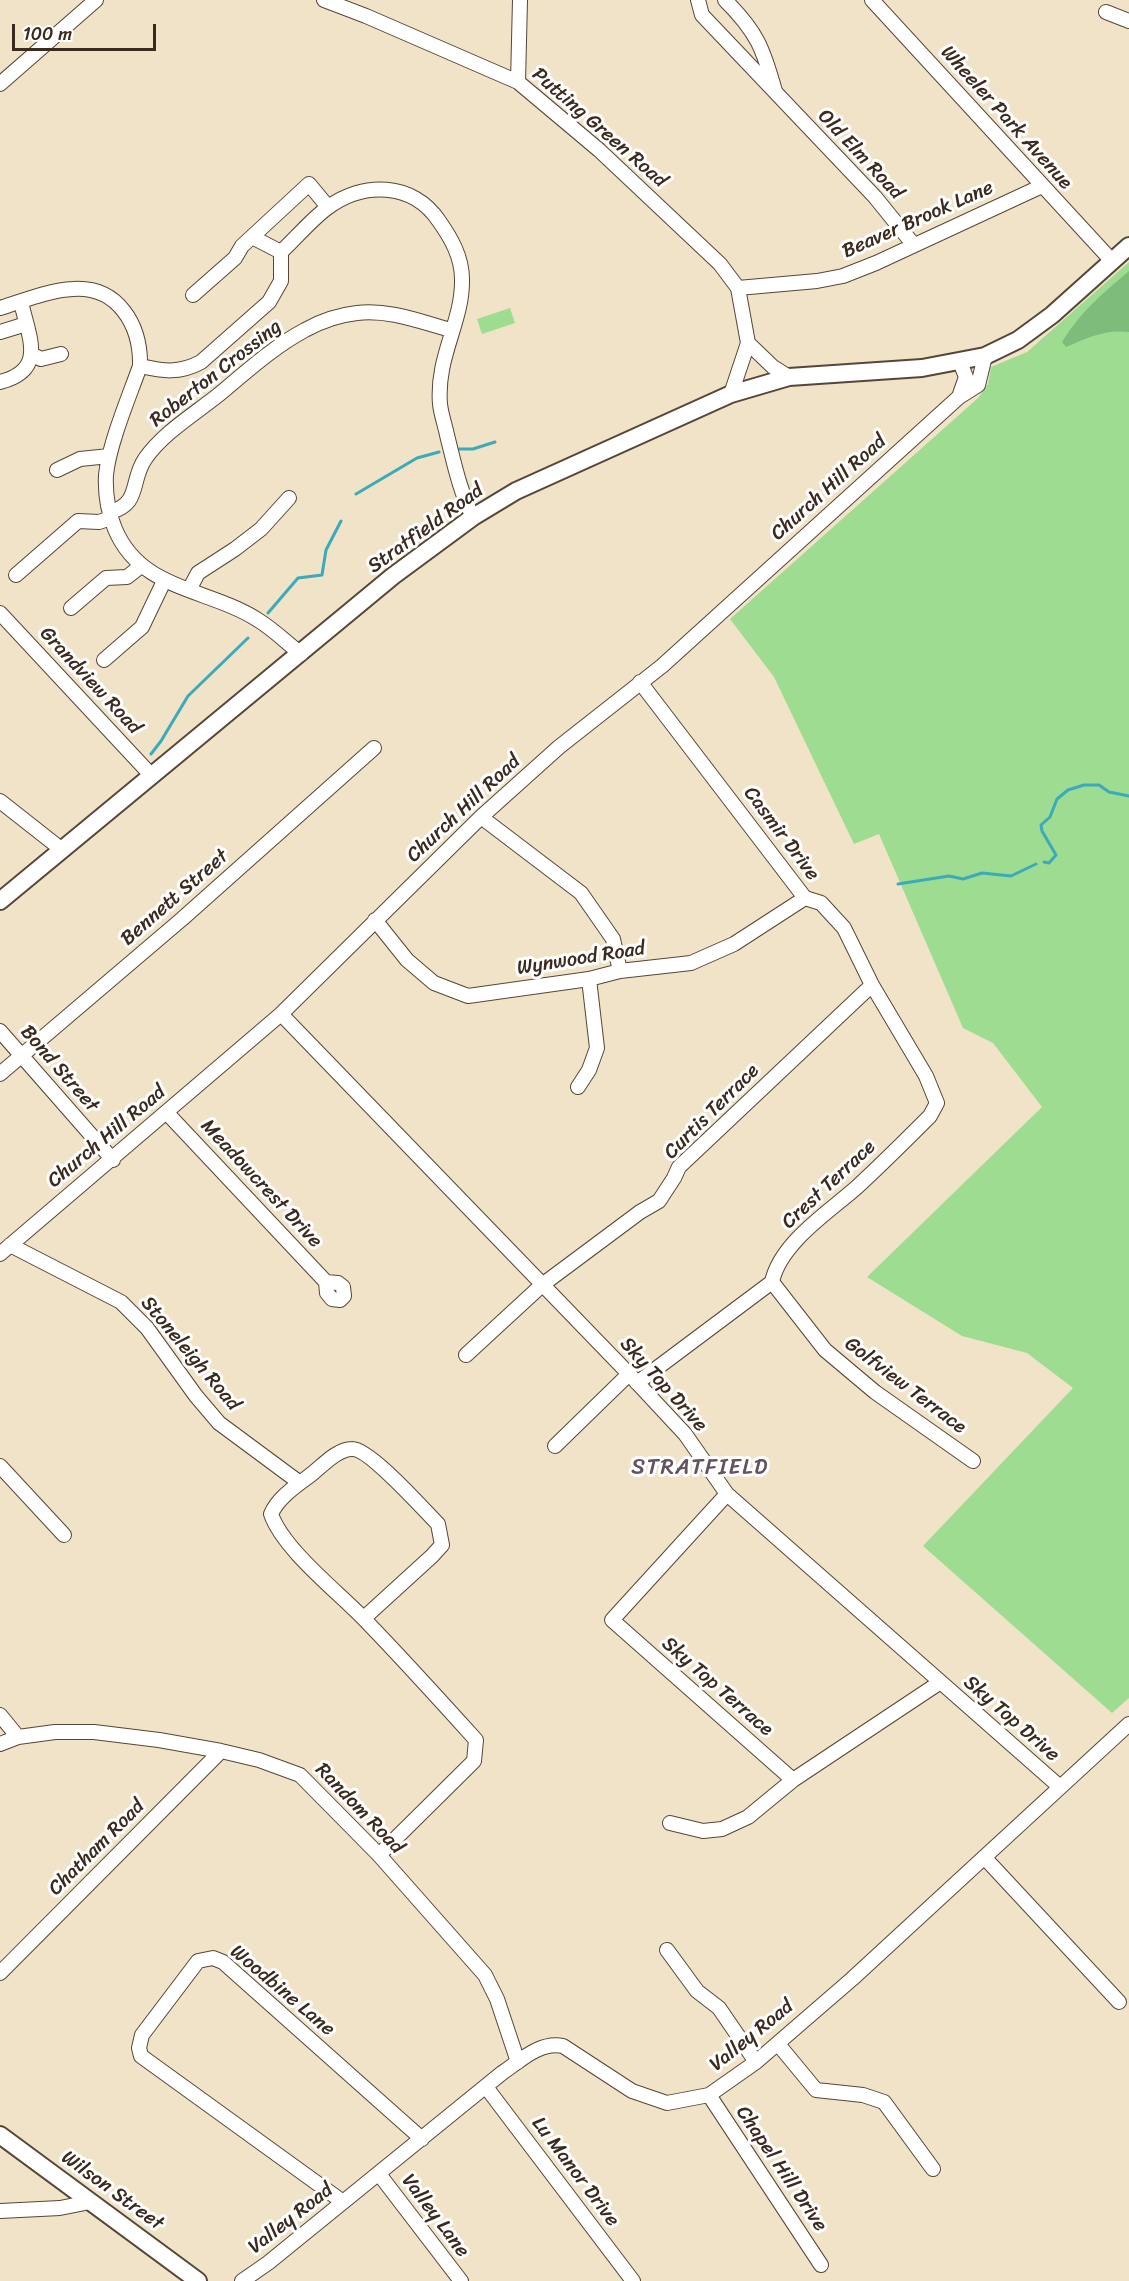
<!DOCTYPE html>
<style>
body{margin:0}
#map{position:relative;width:1129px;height:2281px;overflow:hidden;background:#f1e3c7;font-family:Sriracha,sans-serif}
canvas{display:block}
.scale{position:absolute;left:12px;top:24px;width:144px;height:27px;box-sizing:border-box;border:3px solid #3b2a1e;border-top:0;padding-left:8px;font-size:18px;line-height:21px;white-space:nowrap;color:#3b2a1e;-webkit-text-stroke:4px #fff;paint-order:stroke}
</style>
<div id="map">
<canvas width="1129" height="2281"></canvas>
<div class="scale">100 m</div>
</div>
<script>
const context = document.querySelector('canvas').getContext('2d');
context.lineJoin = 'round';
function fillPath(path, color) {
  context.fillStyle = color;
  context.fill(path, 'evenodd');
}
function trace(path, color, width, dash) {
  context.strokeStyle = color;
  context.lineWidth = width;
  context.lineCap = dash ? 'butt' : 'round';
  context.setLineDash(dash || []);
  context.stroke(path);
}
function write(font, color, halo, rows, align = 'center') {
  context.font = font + ' Sriracha,sans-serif';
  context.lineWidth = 6;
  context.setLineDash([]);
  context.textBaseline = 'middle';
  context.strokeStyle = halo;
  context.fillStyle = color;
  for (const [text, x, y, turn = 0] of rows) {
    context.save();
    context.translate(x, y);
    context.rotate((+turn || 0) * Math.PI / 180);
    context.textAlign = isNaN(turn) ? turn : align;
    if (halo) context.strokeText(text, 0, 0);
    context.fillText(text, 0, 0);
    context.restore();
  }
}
const green = new Path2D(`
 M1129 262V1698L1112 1713 923 1546 1073 1388 1027 1353 962 1336 867 1277 1042 1107 993 1043 963 1028 879 834 854 844 774 677 730 619 978 398 988 384 991 367 1027 352Z
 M510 308 515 323 482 334 477 319Z`);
const forest = new Path2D(`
 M1129 271V332C1105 329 1087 338 1066 347L1062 342C1079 313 1104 292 1129 271Z`);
const stream = new Path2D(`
 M459 449H473L495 442
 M356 494 417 458 439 452
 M268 613 298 578 322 575 326 550 341 521
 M151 754 161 741 188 696 248 638
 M1044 862 1049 863 1056 855 1042 831 1041 825 1050 817 1057 799 1068 790 1084 785H1099L1109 792 1129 796
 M898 884 949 876 963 879 982 873 1011 876 1036 864`);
const minor = new Path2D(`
 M324 0 366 16 518 82 599 150 720 264 738 288 748 343 731 394
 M698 0 702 15 875 197 913 244
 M725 0C757 32 763 48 775 91
 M872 0 1112 261
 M1106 12 1129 21
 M518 82 520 0
 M0 84 96 0
 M252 237 281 252
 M738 288 817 281 843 276 876 263 1042 186
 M193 295 235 258 242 246 309 184 328 207
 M0 308C23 301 49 290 73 289 118 286 141 325 140 366 129 397 109 444 106 475 105 494 108 512 115 529 141 591 208 588 258 620 273 629 287 643 301 654
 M0 332 26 324
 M748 343 773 367 789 377
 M33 355 41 359 61 354
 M140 366C163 371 179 374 201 362L269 302 281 281V252C296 238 311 220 327 208 363 181 413 182 439 221 451 238 462 257 462 279 463 322 436 356 440 404 441 414 445 425 447 435 454 463 460 492 473 517
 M0 382C47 370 29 338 21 302
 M959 397 966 377 960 362
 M57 470 80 459 109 456
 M110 512C141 504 130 481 145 459 162 434 193 415 217 396 245 373 273 347 305 330 321 321 339 315 357 313 389 309 421 322 451 330
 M16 575 78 521 99 522 111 518
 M189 590 198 573 235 549 261 529 289 498
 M71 608 106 578 127 577 141 566
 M0 613 151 775
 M104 660 142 627 164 581
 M0 801 61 849
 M481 817 581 893 613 939 620 971
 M375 920 407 960 434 983 468 996 589 979 620 971 691 963 734 944 805 898
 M281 1014 629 1374 685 1434 727 1494 1060 1787
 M0 1031 113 1160
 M0 1074 182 919 374 748
 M578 1087 589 1070 597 1048 589 979
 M167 1113 326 1282 338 1283 343 1287 344 1296 340 1300 332 1299 327 1293 326 1282
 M10 1245 121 1302 147 1328 196 1396 219 1423 300 1483
 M0 1254 281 1014 481 817 559 747 662 666 959 397 978 385 985 356
 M772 1282 825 1350 875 1392 973 1461
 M466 1355 542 1285 640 1212 659 1201 674 1178 679 1167 872 985
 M637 1383 772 1282C780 1243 829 1212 857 1187 882 1164 906 1140 930 1116L937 1103 926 1076 872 985 844 928 821 903 805 898 640 682
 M555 1446 629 1374
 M0 1466 64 1535
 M727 1494 612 1620 793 1780
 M364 1618 432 1556 442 1545 438 1524C424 1510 369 1448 352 1449 338 1449 324 1464 313 1473 298 1485 279 1496 271 1514 283 1549 337 1591 364 1619 402 1658 439 1699 476 1740L474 1761 379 1855
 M0 1715 18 1737
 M0 1744 18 1737 55 1732H94L159 1740 221 1751 259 1760 300 1775 379 1855 485 1975 497 1999 518 2062
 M670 1823 703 1831 722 1829 748 1817 793 1780 939 1683
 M984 1857 1119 2002
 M667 1950 697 1991 719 2008 756 2062
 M0 1973 221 1751
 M778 2044 816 2090 863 2095 884 2102 933 2169
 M486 2087 633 2281
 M709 2095 821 2265
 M379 2174 461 2281
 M343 2202 141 2056 139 2048 142 2035 198 1961 213 1958 223 1962 422 2139
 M0 2211 60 2208 90 2202
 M242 2281 268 2263 502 2073C520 2061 540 2041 563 2046L632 2091 667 2103 709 2095 756 2062 852 1979 1129 1724`);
const major = new Path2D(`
 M0 901 393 576 473 517 516 491 731 394 789 377 922 368 985 356 1018 340 1052 315 1129 246
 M0 2135 198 2281`);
const streetNames = [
 ["Wheeler Park Avenue",1006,118,48],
 ["Putting Green Road",599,128,41],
 ["Old Elm Road",860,155,47],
 ["Beaver Brook Lane",918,220,-24],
 ["Roberton Crossing",216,374,-38],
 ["Church Hill Road",829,488,-42],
 ["Stratfield Road",426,529,-36],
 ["Grandview Road",90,681,47],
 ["Church Hill Road",464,809,-43],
 ["Casmir Drive",781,834,53],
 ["Bennett Street",175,898,-41],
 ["Wynwood Road",581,959,-9],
 ["Bond Street",59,1069,49],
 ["Curtis Terrace",712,1112,-45],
 ["Church Hill Road",107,1137,-40],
 ["Meadowcrest Drive",261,1184,47],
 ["Crest Terrace",829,1185,-43],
 ["Stoneleigh Road",190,1354,50],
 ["Sky Top Drive",663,1385,48],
 ["Golfview Terrace",905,1386,37],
 ["Sky Top Terrace",717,1687,41],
 ["Sky Top Drive",1011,1719,41],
 ["Random Road",359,1809,46],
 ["Chatham Road",97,1848,-45],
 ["Woodbine Lane",282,1991,40],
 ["Valley Road",752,2036,-39],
 ["Chapel Hill Drive",781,2169,56],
 ["Lu Manor Drive",575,2172,53],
 ["Wilson Street",112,2191,36],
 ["Valley Lane",435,2216,53],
 ["Valley Road",291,2219,-38]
];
const quarterNames = [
 ["STRATFIELD",700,1468]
];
fillPath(green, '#9edc91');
fillPath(forest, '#7ebc7b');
trace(stream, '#3baaba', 3);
trace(minor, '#564637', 16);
trace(major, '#564637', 20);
trace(minor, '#fff', 14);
trace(major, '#fff', 16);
write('20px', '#3b2a1e', '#fff', streetNames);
context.letterSpacing = '1.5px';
write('22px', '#64535f', '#fff', quarterNames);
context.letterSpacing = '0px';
</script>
